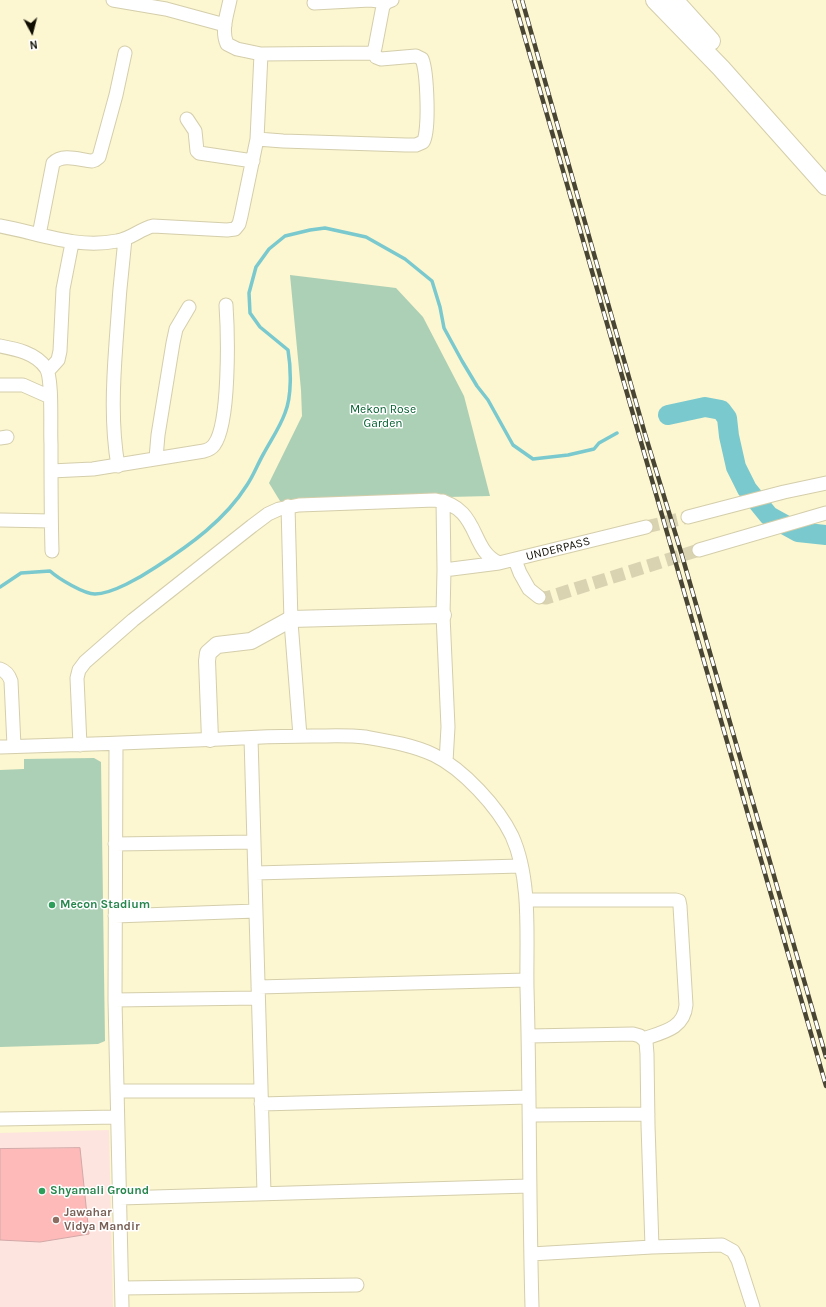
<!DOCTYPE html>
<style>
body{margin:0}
#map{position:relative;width:826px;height:1307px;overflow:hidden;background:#fcf6d1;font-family:Karla,sans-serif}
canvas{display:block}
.north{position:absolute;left:12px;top:12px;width:40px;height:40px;-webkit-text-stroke:3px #fff;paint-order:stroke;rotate:173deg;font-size:11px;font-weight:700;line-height:16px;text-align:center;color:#100e03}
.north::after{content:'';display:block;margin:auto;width:14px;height:18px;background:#100e03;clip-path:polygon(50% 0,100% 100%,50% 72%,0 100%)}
</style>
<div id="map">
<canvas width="826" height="1307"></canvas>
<div class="north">N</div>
</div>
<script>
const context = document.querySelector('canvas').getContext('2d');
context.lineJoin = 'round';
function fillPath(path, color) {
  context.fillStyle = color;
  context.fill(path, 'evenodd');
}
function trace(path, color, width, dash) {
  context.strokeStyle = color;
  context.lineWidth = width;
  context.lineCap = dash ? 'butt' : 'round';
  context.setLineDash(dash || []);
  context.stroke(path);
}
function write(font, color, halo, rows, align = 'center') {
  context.font = font + ' Karla,sans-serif';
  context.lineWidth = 3;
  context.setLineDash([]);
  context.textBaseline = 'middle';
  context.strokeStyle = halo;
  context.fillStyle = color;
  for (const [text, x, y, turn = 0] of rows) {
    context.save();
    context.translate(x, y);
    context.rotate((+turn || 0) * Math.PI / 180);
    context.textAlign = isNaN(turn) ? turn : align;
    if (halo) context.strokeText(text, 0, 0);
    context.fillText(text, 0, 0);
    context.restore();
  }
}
const education = new Path2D(`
 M109 1130 113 1307H0V1133Z`);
const green = new Path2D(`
 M290 275 396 288 423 317 464 396 490 496 280 501 269 483 302 416 301 390Z
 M94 758 101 762 105 1041 98 1044 0 1047V770L24 769V759Z`);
const stream = new Path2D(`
 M0 587 21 573 50 571C59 579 84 594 95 594 112 594 141 577 156 567 190 545 225 520 247 485 254 475 258 463 264 453 271 440 280 427 285 413 292 396 291 368 288 350L260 327 250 313 249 293 256 267 269 249 285 236 310 230 325 228 366 237 405 259 432 281 440 307 444 328 462 361 477 386 488 400 513 445 533 459 568 455 594 449 599 443 617 433`);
const river = new Path2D(`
 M668 415 705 407 721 410 727 418 729 436 736 467 747 489 769 516 798 532 826 535`);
const building = new Path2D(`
 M80 1148 89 1234 40 1242 0 1240V1149Z`);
const minorTunnel = new Path2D(`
 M646 527 688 517
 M539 597 546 598 699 550`);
const minor = new Path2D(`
 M113 0 166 9 225 25
 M230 0C227 14 221 31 227 44L237 49 261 54
 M314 3 370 0 387 2
 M187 119 195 131 197 151 199 153 253 161
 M257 139 283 141 406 145H416L423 142C430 132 427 71 422 59L416 56 381 59 376 57 374 52
 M0 226C39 233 76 249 117 241 131 239 140 229 153 226L227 230 235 229 239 224 241 216 257 139 261 54 372 53 375 48 383 6 387 2 392 0
 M39 235 53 163C63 153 80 160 92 161L95 160 99 157 116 95 125 53
 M0 346C16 349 36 353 46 368 53 378 50 429 51 444 51 480 51 516 52 551
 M48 371 58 360 60 351 63 289 72 243
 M0 385H23L50 397
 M0 438 7 437
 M156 458 158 435 173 343 176 329 189 307
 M118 466C111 425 113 384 116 343 118 309 121 274 125 239
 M51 471 93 469 204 451C208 450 211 449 214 445 230 424 228 334 226 305
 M443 501 444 570 443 615 448 727 446 762
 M288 506 291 622 300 736
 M688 517 784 492 826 483
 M0 520 51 521
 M699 550 826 513
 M515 560 520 573 529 589 539 597
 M444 570 499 563
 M0 669C6 671 9 675 11 681L14 746
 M251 738 264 1193
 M116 744 115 1000 122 1307
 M80 745 77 678 79 670 85 662 133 620 252 526 268 514 279 509 299 505 435 500C481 507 469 550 499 563L646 527
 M0 747C74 745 147 742 221 739 252 737 283 736 313 736 330 736 348 735 365 737 388 741 413 745 434 755 463 769 498 807 512 836 532 880 526 941 527 988 530 1095 529 1201 532 1307
 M115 844 254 842
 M255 873 521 866
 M526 900H676L679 901 680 906 686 1005C684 1029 663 1032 643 1039
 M115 916 256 911
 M258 987 527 980
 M115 1000 258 998
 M529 1036 633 1034 640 1036 646 1042 647 1054 648 1125 652 1247
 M117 1091H261
 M261 1104 529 1097
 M536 1115 648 1114
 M0 1119 117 1117
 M120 1198 529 1186
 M531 1254 652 1247 722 1245 733 1251 738 1260 753 1307
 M122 1288 357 1285`);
const tertiary = new Path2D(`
 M210 739 207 661 208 653 217 645 251 641 291 619 443 615`);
const secondary = new Path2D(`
 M655 0 721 68 826 186
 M674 0 711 41`);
const rail = new Path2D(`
 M514 0 826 1086
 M522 0 645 434 681 552 826 1057`);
const markers = [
 [52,905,4,"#2e9e5b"],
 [42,1191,4,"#2e9e5b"],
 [56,1220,4,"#8d6e63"]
];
const parkNames = [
 ["Mekon Rose",383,410],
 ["Garden",383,424]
];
const streetNames = [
 ["UNDERPASS",558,549,-14]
];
const leisureNames = [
 ["Mecon Stadium",60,905],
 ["Shyamali Ground",50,1191]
];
const educationNames = [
 ["Jawahar",64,1213],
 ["Vidya Mandir",64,1227]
];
fillPath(education, '#fee4de');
fillPath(green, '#acd0b5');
trace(stream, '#79c9ce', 3.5);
trace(river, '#79c9ce', 20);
fillPath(building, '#febab9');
trace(building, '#d2a9a8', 1);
trace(minorTunnel, '#d9d3b2', 13, [13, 6]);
trace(minor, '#d4ceab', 15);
trace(tertiary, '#d4ceab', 18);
trace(secondary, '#d4ceab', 20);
trace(minor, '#fff', 13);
trace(tertiary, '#fff', 16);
trace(secondary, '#fff', 18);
trace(rail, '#484534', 4.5);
trace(rail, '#fff', 3, [9]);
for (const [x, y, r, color] of markers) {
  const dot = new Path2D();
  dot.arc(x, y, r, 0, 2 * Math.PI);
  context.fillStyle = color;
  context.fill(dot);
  trace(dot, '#fff', 1.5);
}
write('12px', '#025d2d', '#fff', parkNames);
write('12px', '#100e03', '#fff', streetNames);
write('bold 12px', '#27864d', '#fff', leisureNames, 'left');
write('bold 12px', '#785e54', '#fff', educationNames, 'left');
</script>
